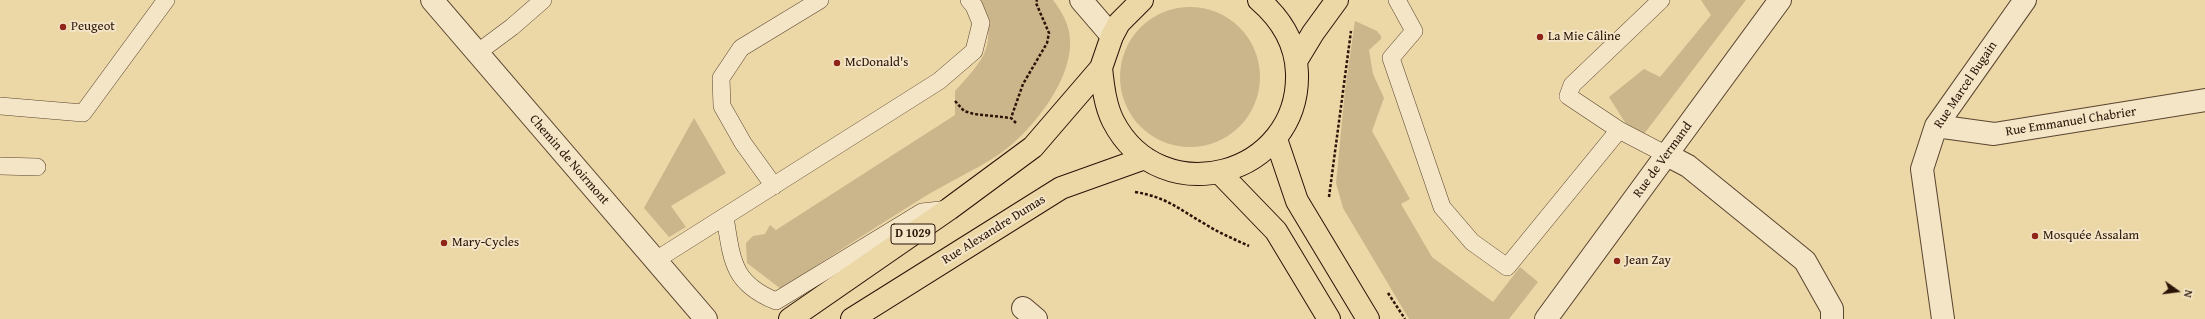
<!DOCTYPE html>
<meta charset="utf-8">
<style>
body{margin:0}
#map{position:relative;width:2205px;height:319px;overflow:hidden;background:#ecd7a7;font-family:"Gentium Book Plus",serif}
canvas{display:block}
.north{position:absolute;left:2157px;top:271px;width:40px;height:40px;-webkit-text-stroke:3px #f3e5c6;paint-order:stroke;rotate:104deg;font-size:11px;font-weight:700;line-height:16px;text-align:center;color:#2a1307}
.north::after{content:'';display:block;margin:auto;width:14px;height:18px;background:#2a1307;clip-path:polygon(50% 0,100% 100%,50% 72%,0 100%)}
</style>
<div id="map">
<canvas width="2205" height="319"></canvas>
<div class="north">N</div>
</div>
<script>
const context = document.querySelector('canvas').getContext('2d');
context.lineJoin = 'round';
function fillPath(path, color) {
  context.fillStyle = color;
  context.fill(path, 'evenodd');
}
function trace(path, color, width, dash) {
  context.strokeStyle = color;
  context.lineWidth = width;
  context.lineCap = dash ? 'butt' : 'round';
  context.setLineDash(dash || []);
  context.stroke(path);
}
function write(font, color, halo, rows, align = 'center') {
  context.font = font + ' "Gentium Book Plus",serif';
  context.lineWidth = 4;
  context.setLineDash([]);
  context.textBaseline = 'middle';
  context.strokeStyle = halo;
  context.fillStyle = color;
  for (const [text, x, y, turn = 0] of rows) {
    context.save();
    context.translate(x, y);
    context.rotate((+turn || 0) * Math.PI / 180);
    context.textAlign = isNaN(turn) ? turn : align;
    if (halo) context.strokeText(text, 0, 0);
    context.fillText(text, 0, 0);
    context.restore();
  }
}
const green = new Path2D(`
 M981 0H1053C1062 12 1070 25 1070 41 1072 81 1030 134 998 155 972 172 942 185 916 202 871 230 826 259 781 289L747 263 746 243 753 236 765 234 770 225 776 230 955 115V91C986 57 997 46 981 0Z
 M1701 0H1746L1644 134 1626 124 1609 97 1644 69 1660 77 1711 15Z
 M1120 77a70 70 0 1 1 140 0a70 70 0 1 1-140 0Z
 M1355 21 1377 31 1381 36V39L1369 50 1373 74 1384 98 1372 131 1410 199 1401 204 1432 257 1493 302 1520 267 1538 282 1509 319H1409L1343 208 1336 183 1345 90Z
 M694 118 726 173 671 206 686 227 669 237 644 208Z`);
const path = new Path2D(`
 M955 101 964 111 974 114 1011 118
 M1016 123 1011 118 1023 84 1047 43 1049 33 1036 3 1037 0
 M1135 192C1167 197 1180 210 1205 224 1219 233 1234 239 1249 246
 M1329 197 1351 31
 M1388 293 1405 319`);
const lane = new Path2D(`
 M1397 0 1414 31 1391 58 1442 207 1472 242 1507 267 1619 130
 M1661 0 1572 85 1568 96 1619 130 1667 155
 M477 53 512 27 543 0
 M0 106 83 113 166 0
 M0 166 37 167
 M774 186 743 143 722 106 721 78 741 48 820 0
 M725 217C732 260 732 283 776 301L922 212 949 209
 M656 260 939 81 974 51 981 23 974 6 969 0`);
const street = new Path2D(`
 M432 0 706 319
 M1081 0 1112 36
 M1936 126 1994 134 2205 100
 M1667 155 1688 166 1805 261 1832 309V319
 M1023 308 1036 319
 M1546 319 1780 0
 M1943 319 1922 169 1936 126 2025 0`);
const primary = new Path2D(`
 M1296 61 1313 33 1337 0
 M1101 68C1103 86 1105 105 1113 121 1161 214 1300 176 1297 73 1296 43 1281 19 1259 0
 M1276 139 1297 201 1368 319
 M1220 173 1276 231 1329 319
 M790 319 949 209 1033 147 1101 68 1112 36 1119 23 1142 0
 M852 319 1061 188 1145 158`);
const markers = [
 [63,27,4,"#8f2418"],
 [1540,37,4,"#8f2418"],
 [837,63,4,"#8f2418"],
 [2035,236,4,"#8f2418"],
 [444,243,4,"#8f2418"],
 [1617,261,4,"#8f2418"]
];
const shields = [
 [913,234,44]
];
const shieldNames = [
 ["D 1029",913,234]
];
const poiNames = [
 ["Peugeot",71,27],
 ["La Mie Câline",1548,37],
 ["McDonald's",845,63],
 ["Mosquée Assalam",2043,236],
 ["Mary-Cycles",452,243],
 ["Jean Zay",1625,261]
];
const streetNames = [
 ["Rue Marcel Bugain",1966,85,-56],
 ["Rue Emmanuel Chabrier",2071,122,-9],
 ["Chemin de Noirmont",569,160,49],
 ["Rue de Vermand",1663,160,-54],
 ["Rue Alexandre Dumas",994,230,-32]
];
fillPath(green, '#cbb68c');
trace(lane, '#5a442f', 18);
trace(street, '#5a442f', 24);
trace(primary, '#2a1307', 24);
trace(path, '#2a1307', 2.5, [3, 2]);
trace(lane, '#f3e5c6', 17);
trace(street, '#f3e5c6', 22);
trace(primary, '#ecd7a7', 22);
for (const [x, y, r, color] of markers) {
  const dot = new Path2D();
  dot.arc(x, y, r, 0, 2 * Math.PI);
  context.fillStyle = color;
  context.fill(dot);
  trace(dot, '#f3e5c6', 1.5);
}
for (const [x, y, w] of shields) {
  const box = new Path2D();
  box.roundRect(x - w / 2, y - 10, w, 20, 3);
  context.fillStyle = '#f3e5c6';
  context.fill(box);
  trace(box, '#2a1307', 1);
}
write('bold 12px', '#2a1307', null, shieldNames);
write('13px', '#2a1307', '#f3e5c6', poiNames, 'left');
write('13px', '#2a1307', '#f3e5c6', streetNames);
</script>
